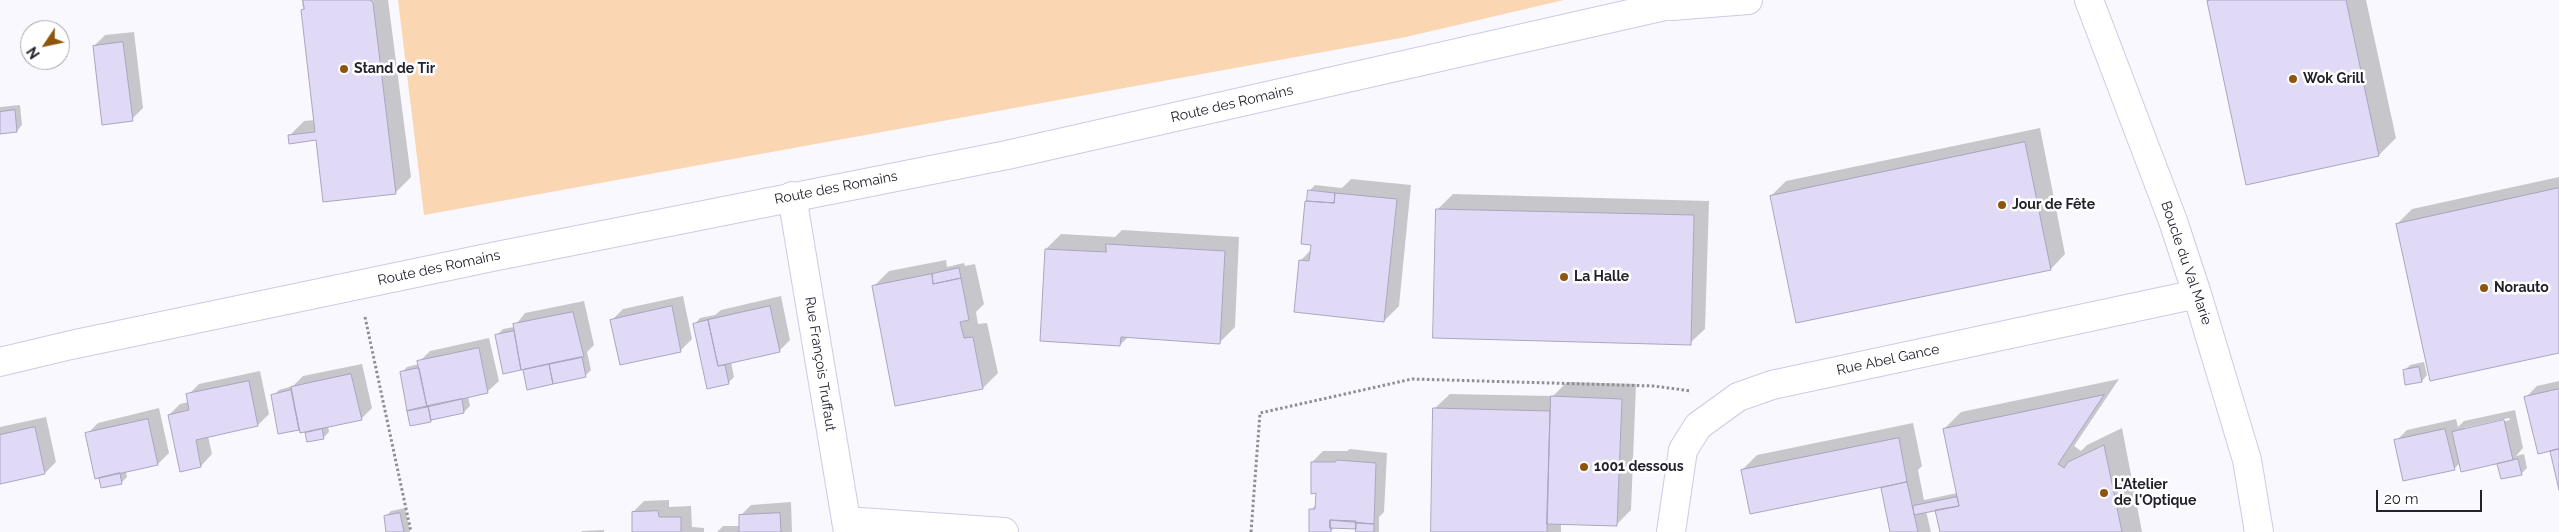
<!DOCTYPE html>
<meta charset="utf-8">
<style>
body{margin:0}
#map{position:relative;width:2559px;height:532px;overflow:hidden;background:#f9f8fe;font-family:Raleway,sans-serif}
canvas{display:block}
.north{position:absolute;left:20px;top:20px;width:50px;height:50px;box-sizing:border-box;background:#fff;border:1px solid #a7a6ab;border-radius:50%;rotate:236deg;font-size:14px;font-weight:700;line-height:20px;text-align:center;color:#24212c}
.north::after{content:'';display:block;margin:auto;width:18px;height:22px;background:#8e560d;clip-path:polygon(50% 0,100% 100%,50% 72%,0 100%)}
.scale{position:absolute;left:2376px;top:490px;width:106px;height:22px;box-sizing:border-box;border:2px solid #24212c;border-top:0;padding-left:6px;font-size:15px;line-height:18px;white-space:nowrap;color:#24212c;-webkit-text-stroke:4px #fff;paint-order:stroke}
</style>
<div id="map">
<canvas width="2559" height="532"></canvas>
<div class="north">N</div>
<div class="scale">20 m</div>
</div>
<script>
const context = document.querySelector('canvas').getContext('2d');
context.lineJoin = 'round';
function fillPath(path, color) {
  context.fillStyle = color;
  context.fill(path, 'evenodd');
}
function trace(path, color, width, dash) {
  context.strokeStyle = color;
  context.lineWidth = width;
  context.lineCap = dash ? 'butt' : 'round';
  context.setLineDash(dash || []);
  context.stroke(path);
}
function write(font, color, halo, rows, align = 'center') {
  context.font = font + ' Raleway,sans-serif';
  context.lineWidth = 5;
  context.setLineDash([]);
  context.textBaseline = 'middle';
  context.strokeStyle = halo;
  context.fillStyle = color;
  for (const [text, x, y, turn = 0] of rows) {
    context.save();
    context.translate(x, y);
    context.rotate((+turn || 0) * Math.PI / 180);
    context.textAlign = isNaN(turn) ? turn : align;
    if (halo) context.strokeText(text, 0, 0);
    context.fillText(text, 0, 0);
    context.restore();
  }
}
const green = new Path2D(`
 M398 0H1564L1406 37 424 215Z`);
const shadow = new Path2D(`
 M302 0H388L411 177 396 192 324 201 317 139 289 136 304 121 315 120Z
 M2209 0H2366L2396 138 2379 155 2208 1Z
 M134 32 143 108 132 119 94 46 105 35Z
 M20 105 22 125 17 131 0 133V107Z
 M2040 128 2065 254 2051 269 1771 196 1786 181Z
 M2559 177V351L2397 224 2412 209Z
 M1351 179 1411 185 1399 306 1384 321 1300 261 1312 249V244L1302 243 1309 191 1315 185 1342 188Z
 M1453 194 1709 201 1705 329 1690 343 1438 209Z
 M1122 230 1239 237 1235 327 1220 342 1129 336 1120 345 1046 249 1061 234 1115 237Z
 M946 260 947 267 964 263 965 266 975 264 984 304 976 312 978 324 987 323 998 373 983 388 896 405 874 286 889 271Z
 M683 296 692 339 681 350 612 320 623 309Z
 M781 296 790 340 779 351 731 362 734 377 728 383 708 387 695 324 700 318 715 315 721 310Z
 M584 301 594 345 587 352 591 370 585 376 524 371 527 368 504 373 497 335 503 329 514 327 525 313Z
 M489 338 499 381 487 392 468 396 470 406 464 412 433 418 431 421 401 373 407 367 419 364V362L430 351Z
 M2424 362 2427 375 2422 381 2404 371 2410 365Z
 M362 364 372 408 361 419 328 426 329 432 323 438 307 433 310 430 299 429 273 396 279 390 293 386 303 376Z
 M260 371 269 414 258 425 208 436 212 454 201 466 181 470 169 415 180 404 189 402 188 395 199 384Z
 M2119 379 2074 446 2081 451 2087 445 2122 428 2142 532H1941L1940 508 1926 511 1931 532H1891L1882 486 1742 470 1757 455 1913 423 1922 466 1918 470 1924 500 1957 493 1944 429 1961 412Z
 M2559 381V484L2551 450 2526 397 2537 386Z
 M1567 382 1636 384 1631 510 1616 525 1561 523V532H1432L1435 408 1450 394 1553 396Z
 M159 408 169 453 158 464 126 471 127 477 121 483 87 434 98 423Z
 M2515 410 2523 448 2516 456 2524 454 2527 468 2521 474 2502 478 2498 462 2460 463 2454 469 2396 441 2407 430 2456 419 2458 427 2464 421ZM2509 418 2510 420 2464 431V428Z
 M46 417 56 462 45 473 0 482V427Z
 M1350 449 1387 453 1384 512 1379 517V532H1357V528L1335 527 1330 532 1311 510 1317 504 1312 462 1323 451H1347Z
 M669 500V507L691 506 692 527 704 528V532H633V512L644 501Z
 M791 502 792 532H717L723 526H740V516L751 505Z
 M405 508 410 532H388L385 517 391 511Z
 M604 530V532H581L582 531Z`);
const building = new Path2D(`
 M303 0H370L373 3 396 194 323 202 316 140 289 144 288 135 315 132 301 10 304 9Z
 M2211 0H2346L2379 156 2246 185 2207 1Z
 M123 42 133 121 102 125 93 46Z
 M15 110 17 132 0 134V112Z
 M2025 142 2051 270 1796 323 1770 196Z
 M2559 188V353L2430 381 2396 224Z
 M1308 190 1335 193 1334 203 1307 201Z
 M1335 193 1397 199 1384 322 1294 312 1299 260 1309 261 1311 245 1301 244 1305 201 1334 203Z
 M1436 209 1694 215 1691 345 1433 338Z
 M1106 244 1225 251 1220 344 1121 337 1120 346 1040 341 1045 249 1106 252Z
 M959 268 961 278 933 284 932 274Z
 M932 274 933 284 961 278 969 320 960 322 964 338 973 337 983 389 895 406 872 286Z
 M672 306 681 352 620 365 610 320Z
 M770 306 780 352 718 366 708 320Z
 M573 312 584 357 521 370 513 324Z
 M708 320 718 366 725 365 729 384 707 389 693 324Z
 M514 331 521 370 503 374 495 335Z
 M479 348 488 393 427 407 417 361Z
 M582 357 586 377 553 384 549 364Z
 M549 364 553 384 527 390 523 370Z
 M2419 367 2422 382 2405 385 2403 370Z
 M419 368 427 407 407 411 400 372Z
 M351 374 362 420 300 433 291 387Z
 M249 381 258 426 196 440 201 467 180 472 168 415 189 410 186 394Z
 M2559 389V449L2538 454 2524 397Z
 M291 390 299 430 278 434 271 395Z
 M2104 395 2058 464 2064 468 2068 462 2104 445 2122 532H1940L1935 510 1959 506 1943 429Z
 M1551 396 1622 399 1617 526 1547 524Z
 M462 399 464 413 431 420 428 406Z
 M428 406 431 422 410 426 407 411Z
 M1433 408 1550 411 1547 532H1431Z
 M148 419 158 465 95 479 85 433Z
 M2504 420 2513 460 2461 472 2452 432Z
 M35 427 45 474 0 484V435Z
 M322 429 324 439 307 442 305 433Z
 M2445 429 2455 470 2403 481 2394 440Z
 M1899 438 1907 482 1750 514 1741 470Z
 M2559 449V490L2550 451Z
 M2518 459 2522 475 2501 479 2497 464Z
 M1337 460 1376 463 1374 524 1330 520 1331 532H1309V509H1315L1316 493 1311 494V462H1335Z
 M120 473 122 484 101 488 99 478Z
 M1907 482 1918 532H1890L1881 488Z
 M1957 497 1959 506 1914 515 1913 506Z
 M658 511 659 517H681V532H632V512Z
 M400 513 404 532H386L384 516Z
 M780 513 781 532H739V515Z
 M1330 520 1356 521V529L1330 528Z
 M1356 523 1374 524V532H1356Z`);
const path = new Path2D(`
 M365 317 411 532
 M1251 532 1260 413 1412 379 1654 386 1691 391`);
const minor = new Path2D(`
 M2089 0 2173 221 2197 294 2247 460 2259 532
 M1672 6 1748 0
 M792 196 848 532
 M0 362 71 345 492 257 1007 155 1691 0
 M846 521 1004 532
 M1671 532 1683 450 1698 426 1738 397 1772 385 2197 294`);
const markers = [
 [344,69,5,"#8e560d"],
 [2293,79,5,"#8e560d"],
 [2002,205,5,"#8e560d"],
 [1564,277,5,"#8e560d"],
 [2484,288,5,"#8e560d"],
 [1584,467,5,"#8e560d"],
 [2104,493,5,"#8e560d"]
];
const poiNames = [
 ["Stand de Tir",354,69],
 ["Wok Grill",2303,79],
 ["Jour de Fête",2012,205],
 ["La Halle",1574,277],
 ["Norauto",2494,288],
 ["1001 dessous",1594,467],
 ["L'Atelier",2114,485],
 ["de l'Optique",2114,501]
];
const streetNames = [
 ["Route des Romains",1232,104,-13],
 ["Route des Romains",836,188,-11],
 ["Boucle du Val Marie",2186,263,71],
 ["Route des Romains",439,268,-12],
 ["Rue Abel Gance",1888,360,-12],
 ["Rue François Truffaut",820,364,81]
];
fillPath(green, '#fbd6b3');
fillPath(shadow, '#0003');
fillPath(building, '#e0daf7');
trace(building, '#aaa5c0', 1);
trace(minor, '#cfc9e5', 30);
trace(path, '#8f8d95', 3, [2.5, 2.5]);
trace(minor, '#fff', 28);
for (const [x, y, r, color] of markers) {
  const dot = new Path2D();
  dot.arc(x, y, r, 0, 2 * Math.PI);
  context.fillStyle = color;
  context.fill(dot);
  trace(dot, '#fff', 2);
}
write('bold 14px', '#24212c', '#fff', poiNames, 'left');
write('14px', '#24212c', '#fff', streetNames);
</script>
